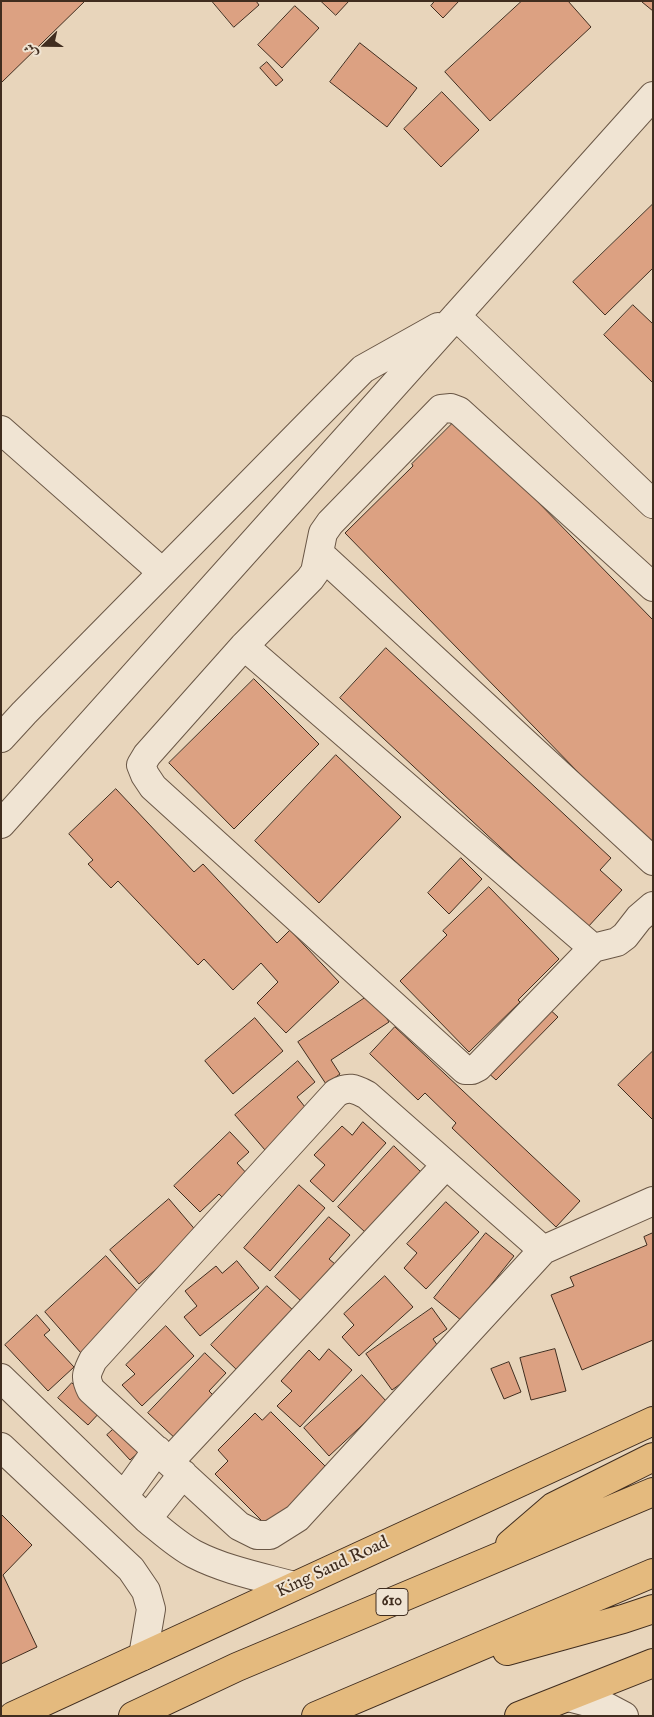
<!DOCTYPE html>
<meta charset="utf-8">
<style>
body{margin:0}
#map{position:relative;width:654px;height:1717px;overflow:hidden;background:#e8d5bb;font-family:"IM FELL English",Amiri,serif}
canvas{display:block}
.frame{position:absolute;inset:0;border:2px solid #402d1f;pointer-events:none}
.north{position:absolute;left:20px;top:20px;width:50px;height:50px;-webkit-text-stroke:4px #f0e4d3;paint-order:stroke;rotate:248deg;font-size:14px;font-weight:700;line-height:20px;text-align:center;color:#402d1f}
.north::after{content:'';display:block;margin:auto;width:18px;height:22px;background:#402d1f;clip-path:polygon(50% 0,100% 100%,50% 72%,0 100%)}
</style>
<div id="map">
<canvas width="654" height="1717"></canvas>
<div class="frame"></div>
<div class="north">ش</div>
</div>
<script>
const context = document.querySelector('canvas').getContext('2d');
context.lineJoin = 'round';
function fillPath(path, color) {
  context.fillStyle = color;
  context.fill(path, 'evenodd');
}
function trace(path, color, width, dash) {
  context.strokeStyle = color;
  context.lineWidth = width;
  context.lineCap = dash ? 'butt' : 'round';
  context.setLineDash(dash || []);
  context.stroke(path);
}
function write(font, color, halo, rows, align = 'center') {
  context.font = font + ' "IM FELL English",serif';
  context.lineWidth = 4;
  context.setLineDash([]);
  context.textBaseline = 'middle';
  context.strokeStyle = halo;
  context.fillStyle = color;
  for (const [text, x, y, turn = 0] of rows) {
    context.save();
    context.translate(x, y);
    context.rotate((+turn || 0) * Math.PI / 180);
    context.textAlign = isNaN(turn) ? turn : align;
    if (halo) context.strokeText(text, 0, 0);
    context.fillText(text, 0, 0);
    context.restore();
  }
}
const building = new Path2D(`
 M1 1H85L1 83Z
 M212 1H256L259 5 234 27Z
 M321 1H349L336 15Z
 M435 1H459L443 18 431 6Z
 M522 1H568L591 27 490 121 445 72Z
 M653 1V11L642 2 643 1Z
 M295 6 319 28 282 68 258 45Z
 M360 43 417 88 387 127 330 82Z
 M267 62 283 80 276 86 260 68Z
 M442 92 479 130 441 167 404 129Z
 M653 204V268L605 315 573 282Z
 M633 305 653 324V383L604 335Z
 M457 419 653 620V849L345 533 413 466 412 464Z
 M386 648 611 858 600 870 622 890 587 928 340 698Z
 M254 679 319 744 234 829 169 763Z
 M336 755 401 817 319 903 255 841Z
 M116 789 194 872 203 864 277 943 290 930 339 982 286 1033 257 1003 278 982 261 963 233 990 204 959 198 965 118 881 111 888 88 864 93 860 69 834Z
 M461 858 482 879 449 914 428 893Z
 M489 887 559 959 518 1000 520 1002 469 1052 400 981 447 935 443 931Z
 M371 994 389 1022 331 1060 340 1074 326 1084 298 1042Z
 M546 1006 558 1017 496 1080 484 1069Z
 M255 1018 283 1051 233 1094 205 1061Z
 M395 1027 580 1201 556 1227 452 1128 456 1123 425 1093 418 1100 370 1054Z
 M653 1051V1120L618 1085Z
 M298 1061 315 1082 297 1097 309 1112 265 1150 235 1115Z
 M363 1122 386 1143 333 1202 310 1181 325 1165 314 1155 342 1126 352 1135Z
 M230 1132 249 1152 237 1163 249 1176 225 1200 219 1194 200 1212 174 1186Z
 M394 1146 422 1173 366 1233 338 1207Z
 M299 1185 325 1208 270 1271 244 1248Z
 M169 1199 198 1233 139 1284 110 1250Z
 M446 1202 479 1232 426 1289 404 1268 417 1253 407 1244Z
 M329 1217 350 1235 329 1259 335 1264 301 1301 275 1277Z
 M486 1233 514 1256 462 1321 434 1298Z
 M653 1233V1340L582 1370 551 1295 574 1286 570 1277 647 1245 644 1237Z
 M106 1256 143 1297 81 1353 45 1312Z
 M237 1261 259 1288 200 1336 184 1317 197 1306 185 1291 216 1266 222 1273Z
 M385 1276 413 1307 359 1356 342 1337 354 1325 344 1314Z
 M267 1286 295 1312 239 1372 211 1345Z
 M432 1308 447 1329 433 1339 443 1353 392 1390 366 1354Z
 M37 1315 50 1330 44 1335 74 1367 48 1391 5 1345Z
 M166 1326 194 1356 142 1406 122 1385 135 1374 126 1365Z
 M329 1349 352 1370 300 1427 277 1406 292 1391 281 1381 309 1350 319 1360Z
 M555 1349 566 1391 531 1400 520 1358Z
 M205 1353 226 1373 209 1391 216 1398 177 1440 148 1413Z
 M509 1362 521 1392 504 1399 491 1369Z
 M362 1375 387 1402 329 1456 304 1428Z
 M72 1383 102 1410 88 1425 58 1398Z
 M271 1412 327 1468 268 1527 215 1474 228 1461 218 1450 255 1413 262 1420Z
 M116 1427 139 1452 130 1460 107 1435Z
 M1 1514 32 1545 3 1575 37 1647 1 1664Z`);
const minor = new Path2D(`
 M456 316 653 504
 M1 430 162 572
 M319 553 653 861
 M244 646 593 948 617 942 625 936 639 918 653 906
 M1 738 24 713 363 369 438 327
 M1 824 653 96
 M593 948 478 1067 472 1070H465L153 787 145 775 141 765 147 755 244 646 310 579 315 572 323 533 330 523 441 409 451 408 459 411 653 587
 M543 1250 367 1095C354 1088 348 1086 336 1093L93 1360C87 1373 84 1376 91 1390L239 1526 257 1535H270L297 1518 543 1250 653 1201
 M1 1378 147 1519C162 1531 177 1545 194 1554 225 1570 261 1577 294 1586
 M1 1447 131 1569 146 1591 151 1609 143 1656
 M170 1461 446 1165
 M124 1496 157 1450
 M147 1519 183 1474
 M568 1697 607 1707 624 1716`);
const major = new Path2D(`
 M510 1544 553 1507 653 1457
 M507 1651 623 1619 653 1609
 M13 1716 653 1421
 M133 1716 237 1667 653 1492
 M316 1716 653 1573
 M519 1716 653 1663`);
const shields = [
 [392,1602,32]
];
const shieldNames = [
 ["610",392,1602]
];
const streetNames = [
 ["King Saud Road",333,1568,-25]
];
fillPath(building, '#dca182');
trace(building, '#402d1f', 1);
trace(minor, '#6a5746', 30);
trace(major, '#402d1f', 30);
trace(minor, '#f0e4d3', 28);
trace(major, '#e4ba7e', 28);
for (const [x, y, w] of shields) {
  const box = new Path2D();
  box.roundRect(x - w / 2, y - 13.5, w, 27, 4);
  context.fillStyle = '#f0e4d3';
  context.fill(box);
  trace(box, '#402d1f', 1);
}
write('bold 16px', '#402d1f', null, shieldNames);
write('18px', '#402d1f', '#f0e4d3', streetNames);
</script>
